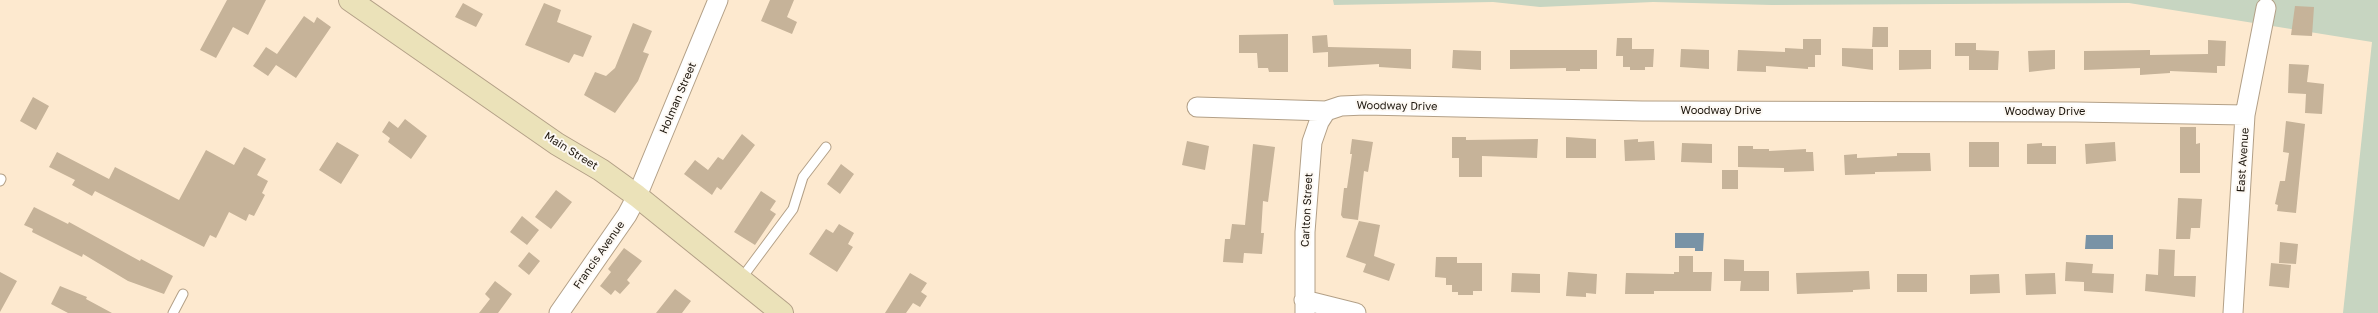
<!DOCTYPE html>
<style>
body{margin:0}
canvas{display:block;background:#fde9cf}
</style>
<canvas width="2378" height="313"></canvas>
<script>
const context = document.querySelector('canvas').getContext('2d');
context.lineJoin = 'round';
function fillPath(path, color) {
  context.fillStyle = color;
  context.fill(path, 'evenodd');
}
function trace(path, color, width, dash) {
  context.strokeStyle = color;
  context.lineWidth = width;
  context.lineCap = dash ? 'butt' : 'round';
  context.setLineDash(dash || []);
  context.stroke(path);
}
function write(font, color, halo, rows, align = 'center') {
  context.font = font + ' "Golos Text",sans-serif';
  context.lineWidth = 4;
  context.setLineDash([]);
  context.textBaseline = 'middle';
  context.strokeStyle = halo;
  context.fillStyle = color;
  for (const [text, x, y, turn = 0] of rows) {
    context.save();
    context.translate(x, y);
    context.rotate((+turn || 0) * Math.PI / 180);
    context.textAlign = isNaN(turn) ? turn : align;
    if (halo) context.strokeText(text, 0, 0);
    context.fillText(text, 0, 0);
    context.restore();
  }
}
const green = new Path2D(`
 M1333 0H2378V313H2343L2372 42 2129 3 1772 5 1653 2 1540 7 1493 2 1334 5Z`);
const water = new Path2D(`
 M1675 233H1704L1703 251H1695V248H1675Z
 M2086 235H2113V249H2085Z`);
const building = new Path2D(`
 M227 0H266L248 35 233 27 216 58 200 50Z
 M770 0H794L787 17 797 22 792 34 761 21Z
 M463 3 483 14 476 27 455 17Z
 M544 3 561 10 557 22 592 36 583 57 574 54 569 63 525 45Z
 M2295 6 2314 7 2312 36 2291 35Z
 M304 16 314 23 317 17 331 27 296 78 276 65 268 76 253 66 266 47 277 54Z
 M633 23 652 31 643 52 649 54 638 81 615 113 584 95 595 72 606 76 615 68Z
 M1873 27H1888V47H1872Z
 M1288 34V72H1269L1268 68H1258L1257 53H1239V35Z
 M1327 35 1328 47 1411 49V69L1379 67V64L1328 67V52L1313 53 1312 36Z
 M1617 38H1632V49H1654L1653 67H1645V70H1630V67H1623V56H1616Z
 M1803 39H1821V55H1815V67H1808V69L1766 66V72L1737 71 1738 50 1785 52V48L1803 49Z
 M2208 40 2226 41 2225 66H2217V73L2170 71V73L2140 75V68L2084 70V51L2150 50V55L2208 54Z
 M1955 43H1976V50L1999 51 1998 70H1969V56H1955Z
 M1842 48 1873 49V70L1842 66Z
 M1681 49 1709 50V69L1680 67Z
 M1453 50 1481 51V70L1452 68Z
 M1510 50H1597V69H1580V71H1566V68L1510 69Z
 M1899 50H1931V69L1899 70Z
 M2055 50V69L2029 72 2028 51Z
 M2289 64 2309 65 2307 82 2324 84 2322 114 2305 113 2306 94 2288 93Z
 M33 97 49 106 36 130 20 121Z
 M405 119 427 136 411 159 388 142 390 138 382 132 389 121 398 128Z
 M2286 121 2305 124 2296 213 2277 211 2278 205 2275 204 2280 181H2285L2289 153 2283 152Z
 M2180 127H2196V144L2200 143V173H2180Z
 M742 134 755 145 721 190 717 187 712 195 684 174 695 160 708 170 718 157 723 160Z
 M1452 137H1466V140L1538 139 1537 158 1482 156V177H1459V158H1452Z
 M1566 137 1596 139V158H1566Z
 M1352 139 1373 142 1368 172 1364 171 1358 220 1343 218 1341 215 1344 188H1347L1352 154H1350Z
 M1638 139V142L1654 141 1655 160 1625 161 1624 140Z
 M1187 141 1209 146 1205 170 1182 165Z
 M337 142 359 155 341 184 319 170Z
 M1969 142H1999V167H1969Z
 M2115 142 2116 161 2086 164 2085 144Z
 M1682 143 1712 144V163L1681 162Z
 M2042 143V146H2056V164H2027V144Z
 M1253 144 1275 147 1268 202 1263 201 1261 233H1264L1262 254 1244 253 1243 263 1223 262 1225 239H1230L1232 224 1245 225Z
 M1738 146H1753V149H1769V151L1806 149V152H1813L1814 171 1784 172V168L1738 167Z
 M244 147 266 159 257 175 268 181 262 193 265 195 254 216 249 214 246 221 229 212 216 238 210 235 204 247 95 191 92 196 72 185 75 180 49 167 57 152 109 179 115 167 179 200 206 150 234 165Z
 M1897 153H1930L1931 171 1875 172V174L1845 175 1844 155 1857 154V158L1897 156Z
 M841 164 854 174 840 194 827 184Z
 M1722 170H1738V189H1722Z
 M556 190 572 202 551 229 535 217Z
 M761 191 776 201 770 210 776 214 755 245 734 232Z
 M2178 198 2202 199 2200 228H2191L2190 239H2176Z
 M34 207 68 224 69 222 140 261 141 259 173 276 164 294 128 281 83 254 82 257 32 232 33 229 24 225Z
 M522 216 539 230 527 245 510 232Z
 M1359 221 1380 225 1374 256 1395 264 1389 281 1363 272 1366 264 1346 257Z
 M839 224 854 233 848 244 853 247 837 272 809 254 826 229 833 233Z
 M2280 242 2298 244 2296 264 2279 263Z
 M624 248 642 261 627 280 630 283 620 294 615 290 611 295 600 286 611 272 608 269Z
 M2159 249 2175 250 2174 276H2196L2195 297 2145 291 2146 274 2158 275Z
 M529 252 540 261 529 275 518 266Z
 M1679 256H1693V272H1712L1711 291H1654V294H1625L1626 273 1674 274V272H1679Z
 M1436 257H1457V263H1482V291H1473V295H1458V292H1452V285H1446V278L1435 277Z
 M1724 259 1744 260V271H1769V291H1740L1741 281H1724Z
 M2066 262 2093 264 2092 273 2114 274 2113 293 2084 291V282L2065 281Z
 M2271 263 2291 265 2289 288 2269 286Z
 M1869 271 1870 289 1853 290V292L1797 294 1796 273Z
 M0 272 17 281 0 312Z
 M1568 272 1597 274 1596 294 1586 293V297L1566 296Z
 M910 273 927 283 921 292 927 296 920 307 913 303 906 313H885Z
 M1512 273 1540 274V293L1511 292Z
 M2055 273 2056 294 2026 295 2025 274Z
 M1897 274H1927V292H1897Z
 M1999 274 2000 293 1970 294V275Z
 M495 281 512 294 498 313H479L490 299 485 294Z
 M60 286 87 297 86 299 112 313H68L51 304Z
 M675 289 691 301 682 313H656Z`);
const lane = new Path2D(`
 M0 181 1 179
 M741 279 793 209 803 177 826 147
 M173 313 183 294`);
const street = new Path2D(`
 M1197 107 1326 111 1341 106 1365 105 1642 111 2076 112 2245 115
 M1304 300 1356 313
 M559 313 627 215 637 196 718 0
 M1305 313V232L1312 142 1319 122 1326 111
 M2233 313 2245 115 2266 8`);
const secondary = new Path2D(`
 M350 0 557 144 601 170 637 196 782 313`);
const streetNames = [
 ["Holman Street",678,98,-67],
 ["Woodway Drive",1397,106,1],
 ["Woodway Drive",1721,111],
 ["Woodway Drive",2045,112],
 ["Main Street",571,151,32],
 ["East Avenue",2243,160,-86],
 ["Carlton Street",1307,210,-87],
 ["Francis Avenue",599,255,-55]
];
fillPath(green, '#c7d5c1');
fillPath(water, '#7993a6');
fillPath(building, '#c6b399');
trace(lane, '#b3a087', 11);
trace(street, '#b3a087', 21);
trace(secondary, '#b3a087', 24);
trace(lane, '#fff', 9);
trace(street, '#fff', 19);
trace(secondary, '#ebe2b9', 22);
write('11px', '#1e170e', '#fdf9f4', streetNames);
</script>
